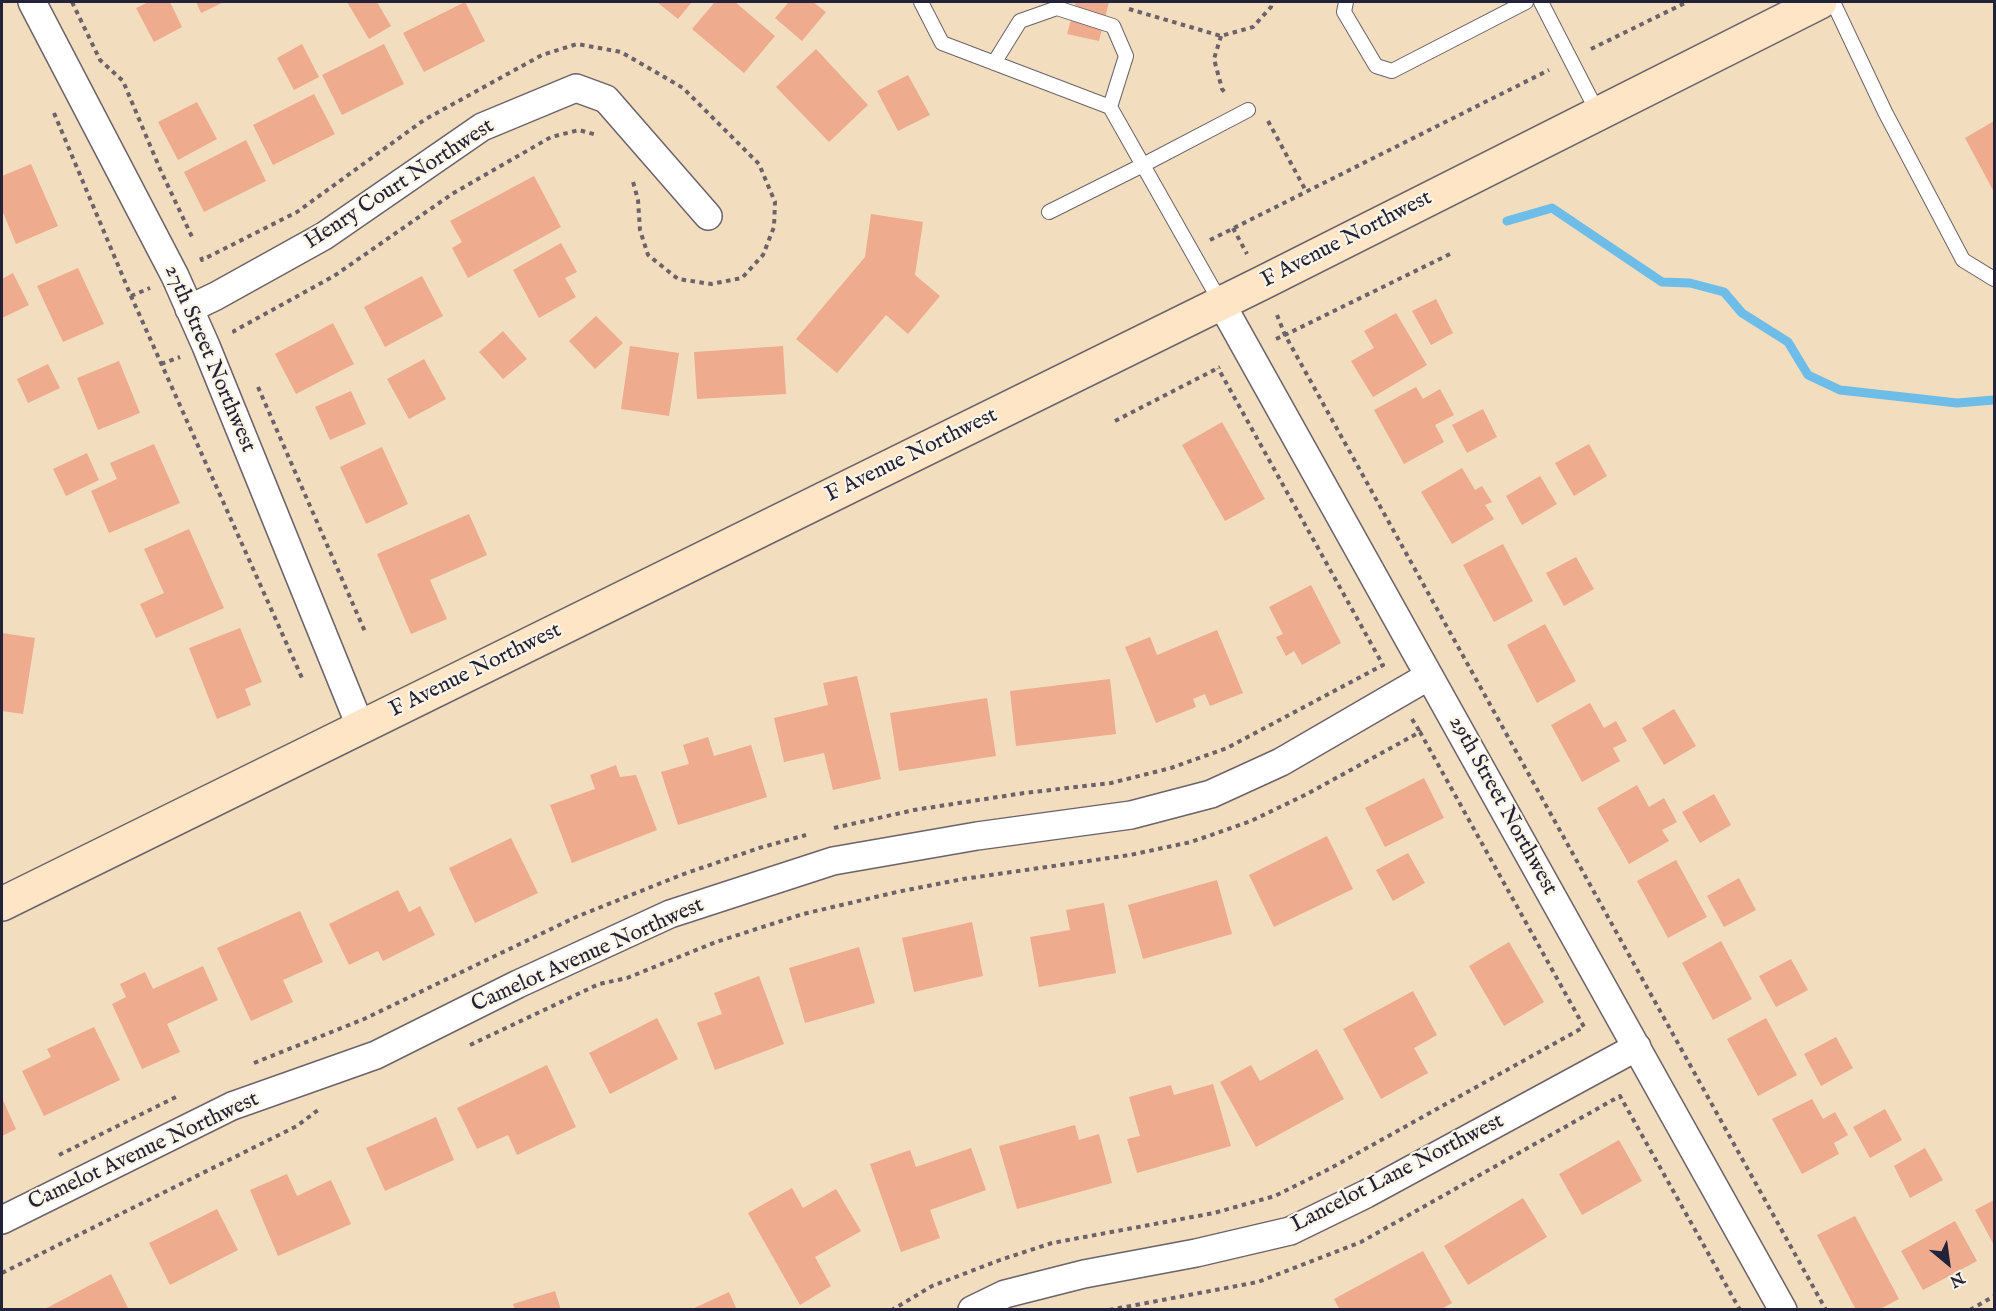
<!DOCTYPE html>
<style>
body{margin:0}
#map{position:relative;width:1996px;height:1311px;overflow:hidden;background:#f2ddbf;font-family:"IM FELL English",serif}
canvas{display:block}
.frame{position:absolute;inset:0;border:3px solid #22223b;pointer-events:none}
.north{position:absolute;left:1918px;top:1233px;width:60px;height:60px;-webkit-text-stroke:4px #fcf5e5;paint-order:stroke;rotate:151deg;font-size:16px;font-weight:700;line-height:24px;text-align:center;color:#22223b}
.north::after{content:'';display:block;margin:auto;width:21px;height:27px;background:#22223b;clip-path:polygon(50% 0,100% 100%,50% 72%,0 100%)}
</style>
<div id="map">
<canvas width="1996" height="1311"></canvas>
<div class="frame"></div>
<div class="north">N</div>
</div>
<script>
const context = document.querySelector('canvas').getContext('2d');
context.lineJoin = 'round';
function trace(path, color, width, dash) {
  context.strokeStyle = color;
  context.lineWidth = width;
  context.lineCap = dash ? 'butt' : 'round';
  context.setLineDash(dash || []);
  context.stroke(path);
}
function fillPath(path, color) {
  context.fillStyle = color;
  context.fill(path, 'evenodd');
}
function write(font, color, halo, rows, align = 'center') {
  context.font = font + ' "IM FELL English",serif';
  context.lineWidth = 4.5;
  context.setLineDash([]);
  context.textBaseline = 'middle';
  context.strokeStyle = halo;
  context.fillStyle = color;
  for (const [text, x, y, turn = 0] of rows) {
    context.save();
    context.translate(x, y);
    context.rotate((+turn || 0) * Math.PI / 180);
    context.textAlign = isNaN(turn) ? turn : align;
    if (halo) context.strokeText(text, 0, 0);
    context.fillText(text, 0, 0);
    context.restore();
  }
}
const stream = new Path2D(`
 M1507 221 1552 208 1662 282 1690 283 1724 292 1742 313 1788 342 1808 375 1840 390 1957 403 1994 400`);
const building = new Path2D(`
 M149 2H170L182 27 154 42 136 8Z
 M196 2H224L201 13Z
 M347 2H377L391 26 369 39Z
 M465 2 485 41 424 72 403 33Z
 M657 2H692L678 19Z
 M715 2H735L775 36 744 73 692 29Z
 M789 2H813L826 12 802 41 775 18Z
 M1076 2H1109L1099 41 1067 34Z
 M302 44 319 77 294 90 277 58Z
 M384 44 404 84 342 115 322 75Z
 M816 49 868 105 829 142 776 87Z
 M908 75 930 115 898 131 877 91Z
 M314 94 335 134 273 165 253 125Z
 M197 102 217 139 178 160 158 122Z
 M1994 121V192L1965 138Z
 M246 140 266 181 204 212 184 172Z
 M31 164 58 226 16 244 2 210V176Z
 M534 176 561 227 468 278 452 248 462 242 450 221Z
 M871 214 923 222 915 275 940 296 908 334 886 315 837 373 796 339 865 257Z
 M561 243 577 272 565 278 576 297 539 318 513 270Z
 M78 268 104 324 63 342 37 286Z
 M13 273 29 305 2 318V279Z
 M422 276 443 316 385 347 364 307Z
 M1436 299 1453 333 1431 345 1412 311Z
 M1396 313 1427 365 1373 397 1351 361 1374 348 1364 331Z
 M596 316 623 343 595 369 569 341Z
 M333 323 354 364 296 394 275 354Z
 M503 331 527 359 503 379 479 352Z
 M630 346 679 353 669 416 621 409Z
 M783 346 786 394 697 399 694 352Z
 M424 359 446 399 409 419 387 379Z
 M119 361 140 413 98 430 77 378Z
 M48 364 60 388 28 403 17 379Z
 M1416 387 1423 399 1440 389 1454 415 1435 425 1444 442 1404 464 1374 410Z
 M351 391 366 424 330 440 315 407Z
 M1483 409 1497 437 1467 453 1452 425Z
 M1222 422 1265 499 1225 521 1182 445Z
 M154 444 180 503 109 533 91 491 117 479 110 463Z
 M1589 444 1607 476 1574 496 1555 463Z
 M382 447 408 504 366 524 340 467Z
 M87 453 99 480 66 496 53 469Z
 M1462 468 1475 490 1482 486 1492 502 1485 505 1494 519 1452 544 1421 492Z
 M1540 476 1557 504 1522 525 1506 496Z
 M469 514 487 555 430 580 447 619 411 634 377 554Z
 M189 529 224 608 156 638 140 604 164 593 144 549Z
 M1503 544 1533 601 1494 622 1463 565Z
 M1576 557 1594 589 1564 606 1546 573Z
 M1311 585 1341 643 1302 665 1294 651 1286 656 1276 637 1283 634 1269 607Z
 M1545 624 1576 681 1537 703 1507 645Z
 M240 628 262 682 245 689 251 705 217 719 189 648Z
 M1217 630 1243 693 1210 706 1205 694 1193 699 1196 707 1156 723 1125 647 1150 637 1157 655Z
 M2 633 35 638 23 714 2 711Z
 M857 676 881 779 833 790 824 753 784 762 774 718 828 705 823 683Z
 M1110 679 1116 734 1016 746 1010 691Z
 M987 698 996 756 899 771 890 713Z
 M1590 703 1604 728 1616 721 1627 741 1613 748 1620 761 1582 782 1551 725Z
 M1674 709 1696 746 1664 765 1642 728Z
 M708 737 714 756 751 745 767 797 678 825 661 772 689 764 683 745Z
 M616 765 620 777 636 775 657 830 572 863 550 805 595 789 590 775Z
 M1424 778 1444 818 1385 847 1365 808Z
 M1637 785 1649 807 1664 798 1677 822 1662 830 1669 841 1629 864 1597 808Z
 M1714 794 1731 825 1700 843 1682 812Z
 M1327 836 1353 889 1274 927 1249 875Z
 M511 838 538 893 475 923 449 868Z
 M1408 853 1425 883 1393 901 1376 870Z
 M1676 860 1707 917 1668 938 1637 881Z
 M1739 878 1756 910 1724 927 1707 896Z
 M1217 880 1232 934 1143 959 1128 905Z
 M398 890 409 912 420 906 435 935 383 961 378 951 349 965 329 924Z
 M1104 903 1116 973 1039 987 1030 937 1070 930 1066 910Z
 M300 911 323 962 283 980 293 1002 251 1021 217 948Z
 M972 922 983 976 914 992 902 938Z
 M1721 941 1752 999 1713 1020 1682 963Z
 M1509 942 1544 1002 1504 1026 1469 966Z
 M859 947 875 1003 805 1023 789 968Z
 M1791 959 1808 990 1776 1007 1759 976Z
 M203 966 218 1000 167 1024 180 1052 142 1069 112 1004 126 997 120 984 145 972 153 989Z
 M759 976 784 1044 715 1070 697 1023 722 1014 714 993Z
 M1413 991 1437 1035 1414 1048 1428 1073 1381 1099 1343 1029Z
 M657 1018 678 1059 610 1094 589 1053Z
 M1766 1018 1797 1075 1758 1096 1727 1039Z
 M94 1027 120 1080 44 1116 22 1071 51 1057 47 1049Z
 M1836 1037 1853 1068 1821 1086 1804 1054Z
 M1317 1049 1344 1099 1256 1147 1220 1082 1251 1065 1260 1081Z
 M547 1065 576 1127 517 1155 508 1135 477 1149 457 1108Z
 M1213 1084 1231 1146 1137 1173 1127 1139 1140 1136 1129 1097 1171 1085 1174 1095Z
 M2 1098 16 1129 2 1136Z
 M1812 1099 1823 1119 1835 1112 1848 1135 1834 1143 1839 1154 1802 1174 1772 1119Z
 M1885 1109 1902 1140 1870 1158 1853 1127Z
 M436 1117 454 1160 385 1191 366 1148Z
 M1075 1125 1079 1140 1099 1134 1112 1183 1017 1209 999 1146Z
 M1619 1140 1642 1181 1582 1215 1559 1174Z
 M971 1148 986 1190 930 1210 940 1238 901 1252 870 1164 910 1150 916 1167Z
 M1925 1148 1943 1180 1910 1198 1894 1166Z
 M287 1174 297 1196 331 1180 351 1224 278 1256 250 1190Z
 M792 1188 803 1208 836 1189 861 1231 815 1257 831 1286 800 1305 748 1213Z
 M1523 1198 1547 1237 1468 1285 1444 1246Z
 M1994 1200V1245L1975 1210Z
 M217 1209 238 1250 170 1285 149 1243Z
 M1855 1216 1899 1299 1878 1310H1856L1817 1235Z
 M1955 1221 1977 1261 1923 1290 1901 1251Z
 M1423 1251 1452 1303 1440 1310H1340L1334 1299Z
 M111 1274 129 1310H43Z
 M555 1291 561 1310H515L513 1304Z
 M729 1292 737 1310H690Z`);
const path = new Path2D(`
 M72 2 100 60 123 81 160 169 193 239
 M1129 9 1221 36 1253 27 1271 7 1272 2
 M1221 36 1214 59 1222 89 1227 95
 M1591 49 1687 2
 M54 113 131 296 302 678
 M1268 121 1306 191
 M1233 228 1247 254
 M1210 240 1549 70
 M1450 254 1285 335 1826 1310
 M201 257 202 260 297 212 424 120 542 55 577 44 621 52 683 88 759 164 775 202 774 227 763 255 742 278 711 284 678 279 648 255 640 230 638 200 632 178
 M131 296 150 288
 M235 333 234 331 334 276 452 194 551 137 579 130 597 135
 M1276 339 1285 335 1277 315
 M161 364 180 357
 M258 387 366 634
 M1115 421 1220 367
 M1412 719 1420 732 1421 731
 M834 828 914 810 1024 793 1111 783 1171 768 1227 748 1383 665 1218 368
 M470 1045 599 984 627 978 716 942 803 914 897 892 963 879 1130 855 1191 842 1251 821 1307 794 1420 732 1584 1027 1331 1168 1275 1196 1214 1213 1052 1243 1000 1260 932 1286 892 1310
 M254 1063 364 1019 576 917 681 875 759 848 806 835
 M59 1155 176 1097
 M2 1273 297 1126 318 1110
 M1109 1310 1258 1282 1361 1242 1620 1096 1740 1310
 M1970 1310 1994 1296`);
const service = new Path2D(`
 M921 2 942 43 1110 107
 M1346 2 1344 12 1376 66 1392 71 1526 2
 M1541 2 1598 113
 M1833 2 1885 112 1963 260 1994 279
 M994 63 1020 21 1057 8 1113 26 1126 56 1110 107 1221 303
 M1049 212 1143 165 1248 110`);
const minor = new Path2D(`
 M32 2 175 276 206 346 361 728
 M1221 303 1783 1310
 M189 309 216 296 324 236 482 127 576 88 606 99 708 216
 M2 1220 232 1106 376 1055 518 984 670 914 833 861 977 836 1131 815 1211 794 1281 762 1429 676
 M972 1310 1005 1294 1084 1274 1196 1253 1290 1231 1366 1194 1637 1047`);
const secondary = new Path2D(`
 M2 904 1262 283 1820 2`);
const streetNames = [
 ["Henry Court Northwest",400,185,-33],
 ["F Avenue Northwest",1347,240,-27],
 ["27th Street Northwest",209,359,67],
 ["F Avenue Northwest",912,456,-26],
 ["F Avenue Northwest",476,671,-26],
 ["29th Street Northwest",1502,806,61],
 ["Camelot Avenue Northwest",588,956,-24],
 ["Camelot Avenue Northwest",144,1152,-25],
 ["Lancelot Lane Northwest",1398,1174,-27]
];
trace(stream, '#6dbde8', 9);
fillPath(building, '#eeab8e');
trace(service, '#6b6369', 16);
trace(minor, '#6b6369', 30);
trace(secondary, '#6b6369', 36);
trace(path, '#6b6369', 4, [4.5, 4.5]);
trace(service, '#fff', 14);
trace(minor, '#fff', 27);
trace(secondary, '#fee5c5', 33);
write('22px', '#22223b', '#fcf5e5', streetNames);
</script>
